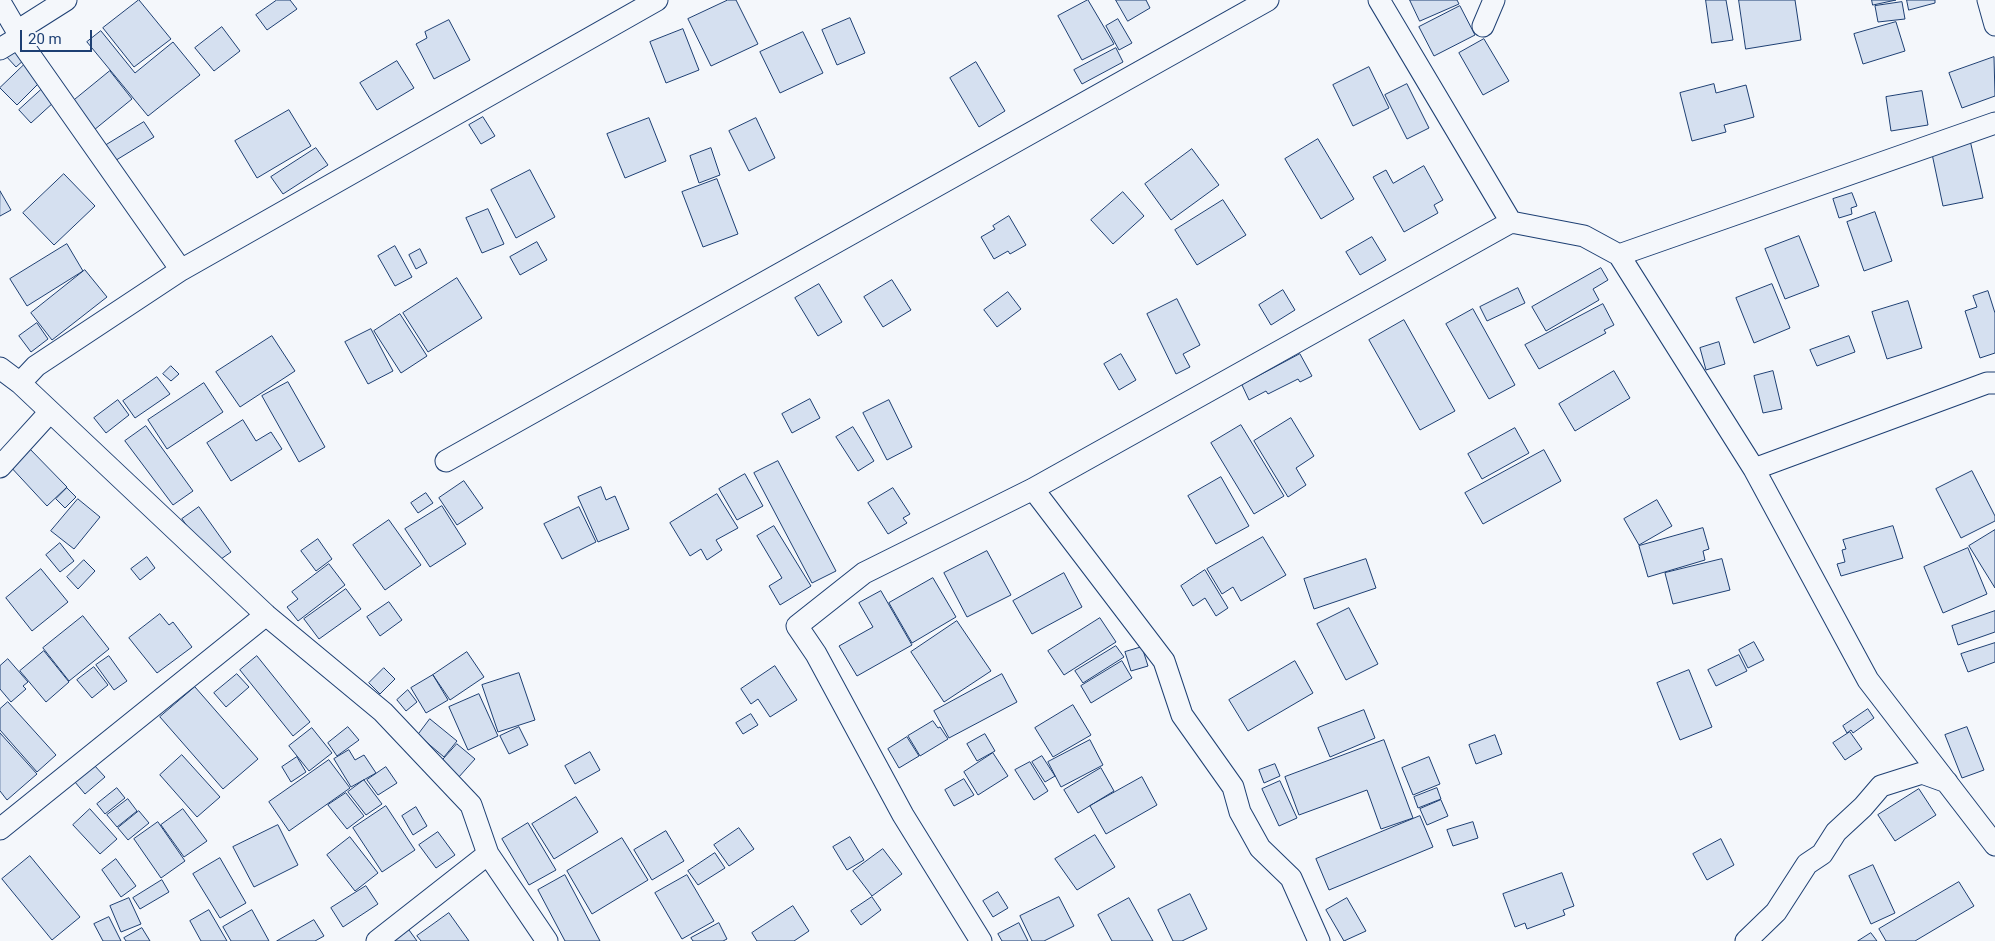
<!DOCTYPE html>
<style>
body{margin:0}
#map{position:relative;width:1995px;height:941px;overflow:hidden;background:#f4f7fb;font-family:Roboto,sans-serif}
canvas{display:block}
.scale{position:absolute;left:20px;top:30px;width:72px;height:22px;box-sizing:border-box;border:2px solid #1d3f73;border-top:0;padding-left:6px;font-size:15px;line-height:18px;white-space:nowrap;color:#1d3f73;-webkit-text-stroke:4px #f4f7fb;paint-order:stroke}
</style>
<div id="map">
<canvas width="1995" height="941"></canvas>
<div class="scale">20 m</div>
</div>
<script>
const context = document.querySelector('canvas').getContext('2d');
context.lineJoin = 'round';
function fillPath(path, color) {
  context.fillStyle = color;
  context.fill(path, 'evenodd');
}
function trace(path, color, width, dash) {
  context.strokeStyle = color;
  context.lineWidth = width;
  context.lineCap = dash ? 'butt' : 'round';
  context.setLineDash(dash || []);
  context.stroke(path);
}
const building = new Path2D(`
 M139 0 171 39 134 67 103 28Z
 M277 0H290L297 9 267 30 256 15Z
 M728 0H736L758 44 711 66 688 19Z
 M1088 0 1114 44 1082 60 1058 16Z
 M1116 0H1146L1150 8 1128 21Z
 M1410 0H1457L1459 4 1420 21Z
 M1706 0H1726L1733 40 1712 43Z
 M1739 0H1795L1801 40 1746 49Z
 M1872 0H1896L1873 5Z
 M1907 0H1935V3L1909 10Z
 M1902 2 1905 19 1878 22 1875 6Z
 M1460 6 1475 35 1434 56 1419 27Z
 M850 18 865 53 837 65 822 30Z
 M1118 19 1132 43 1119 50 1106 26Z
 M449 20 470 60 434 79 416 44 427 38 425 32Z
 M1896 22 1905 51 1863 64 1854 34Z
 M222 27 240 51 214 71 195 48Z
 M683 29 699 70 666 83 650 42Z
 M101 31 135 73 173 42 200 75 148 116 87 42Z
 M803 32 823 73 780 93 760 52Z
 M1484 39 1509 81 1483 95 1459 53Z
 M14 47 25 59 16 67 5 55Z
 M1116 48 1123 62 1082 84 1074 70Z
 M1994 57 1995 96 1962 108 1949 73Z
 M397 61 414 88 377 110 360 83Z
 M976 62 1005 111 979 127 950 78Z
 M24 65 40 82 17 105 0 88Z
 M1369 67 1389 108 1353 126 1333 85Z
 M110 71 132 99 94 130 72 102Z
 M1407 84 1429 128 1407 139 1385 95Z
 M1714 84 1716 93 1746 85 1754 117 1724 125 1726 132 1692 141 1680 93Z
 M42 89 54 102 31 123 19 110Z
 M1922 91 1928 125 1891 131 1886 97Z
 M289 110 311 146 257 178 235 141Z
 M483 117 495 136 481 144 469 125Z
 M649 118 666 161 625 178 607 134Z
 M756 118 775 158 749 171 729 131Z
 M144 122 154 137 113 162 103 147Z
 M1318 139 1354 199 1321 219 1285 159Z
 M1970 140 1983 198 1943 206 1931 149Z
 M316 148 328 165 283 194 271 177Z
 M711 148 720 175 699 183 690 156Z
 M1192 149 1219 185 1171 220 1145 184Z
 M1424 166 1443 200 1434 205 1438 213 1404 232 1373 177 1386 170 1393 183Z
 M530 170 555 217 516 238 491 190Z
 M64 174 95 206 54 245 23 213Z
 M717 179 738 234 703 247 682 192Z
 M0 191 11 210 0 216Z
 M1123 192 1144 216 1113 244 1091 220Z
 M1852 193 1857 206 1851 208 1852 214 1839 218 1833 199Z
 M1223 200 1246 235 1197 265 1175 230Z
 M488 209 504 244 482 253 466 218Z
 M1875 212 1892 261 1864 271 1847 222Z
 M1009 216 1026 245 1010 254 1008 251 994 259 981 237 995 229 993 226Z
 M1799 236 1819 286 1785 299 1765 249Z
 M1372 237 1386 260 1360 275 1346 252Z
 M537 242 547 260 520 275 510 257Z
 M67 244 83 271 27 306 10 279Z
 M395 246 412 277 395 286 378 256Z
 M420 249 427 263 416 269 409 255Z
 M1601 268 1608 280 1593 289 1599 300 1546 331 1532 307Z
 M85 270 107 297 52 340 31 313Z
 M457 278 482 318 428 352 403 313Z
 M892 280 911 310 883 327 864 297Z
 M819 284 842 322 818 336 795 298Z
 M1772 284 1790 328 1754 343 1736 298Z
 M1518 288 1525 303 1487 321 1480 307Z
 M1283 290 1295 310 1271 325 1259 305Z
 M1988 291 1995 313V353L1980 358 1965 311 1977 307 1973 296Z
 M1008 292 1021 309 997 327 984 310Z
 M1177 299 1200 345 1183 354 1190 367 1176 374 1147 314Z
 M1908 301 1922 348 1887 359 1872 312Z
 M1603 304 1614 325 1604 330 1606 333 1539 369 1525 345Z
 M1473 309 1515 385 1489 399 1446 324Z
 M400 314 427 356 401 373 374 331Z
 M1404 320 1455 411 1420 430 1369 340Z
 M37 323 48 339 31 352 19 336Z
 M371 329 393 371 368 384 345 342Z
 M272 336 295 371 240 407 216 372Z
 M1849 336 1855 352 1817 366 1810 350Z
 M1719 342 1725 364 1706 370 1700 348Z
 M1121 354 1136 380 1119 390 1104 364Z
 M1300 354 1312 376 1300 382 1298 379 1268 394 1266 391 1249 400 1242 385Z
 M171 366 179 374 171 381 163 374Z
 M1614 371 1630 398 1575 431 1559 404Z
 M1773 371 1782 409 1763 413 1754 376Z
 M157 377 170 394 135 418 123 401Z
 M288 382 325 447 299 462 262 396Z
 M204 383 223 412 167 449 148 420Z
 M810 399 820 418 792 433 782 414Z
 M118 400 129 415 106 433 94 418Z
 M889 400 912 447 887 460 863 413Z
 M1291 418 1314 456 1296 468 1306 485 1288 497 1254 441Z
 M243 420 256 441 271 432 282 449 231 481 207 443Z
 M1241 425 1284 496 1254 514 1211 443Z
 M146 426 193 491 173 505 125 441Z
 M853 427 874 461 858 471 836 437Z
 M1515 428 1529 453 1482 479 1468 454Z
 M27 446 67 487 47 506 8 464Z
 M1544 450 1561 481 1483 524 1465 493Z
 M778 461 836 571 812 583 754 473Z
 M1972 471 1995 516V521L1961 538 1936 489Z
 M745 474 763 506 737 520 719 489Z
 M1221 477 1249 526 1216 544 1188 496Z
 M464 481 483 508 457 525 439 498Z
 M601 487 606 500 615 496 629 529 598 542 578 497Z
 M67 488 76 497 65 508 56 499Z
 M893 488 910 514 903 518 907 523 888 534 868 503Z
 M426 493 433 503 418 513 411 503Z
 M717 494 738 528 716 540 722 550 707 560 701 549 690 556 670 523Z
 M78 499 100 517 74 549 51 531Z
 M1657 500 1672 526 1639 545 1624 519Z
 M442 506 466 544 430 567 405 529Z
 M199 507 231 552 214 564 182 519Z
 M579 507 596 542 562 559 544 524Z
 M389 520 421 565 385 590 353 545Z
 M774 526 811 586 780 605 769 586 782 578 757 536Z
 M1893 526 1903 558 1841 576 1837 564 1845 562 1842 550 1846 549 1843 540Z
 M1703 528 1709 549 1703 551 1705 560 1648 577 1639 546Z
 M1995 530V588L1969 546Z
 M1263 537 1286 575 1241 601 1233 587 1222 594 1207 569Z
 M318 539 332 559 316 571 301 551Z
 M60 543 74 561 60 572 46 555Z
 M1968 548 1987 594 1943 613 1924 567Z
 M987 551 1011 595 967 617 944 573Z
 M147 557 155 568 140 580 131 569Z
 M1366 559 1376 588 1314 609 1304 579Z
 M1722 559 1730 590 1673 604 1665 573Z
 M84 560 95 571 78 589 67 577Z
 M329 564 345 585 298 621 287 607 298 599 292 592Z
 M41 569 68 602 32 631 6 598Z
 M1205 570 1228 608 1216 616 1205 598 1193 606 1181 586Z
 M1064 573 1082 607 1032 634 1013 601Z
 M933 578 956 617 912 643 889 603Z
 M346 589 361 609 319 639 304 619Z
 M881 591 912 645 857 676 839 646 873 627 859 603Z
 M389 602 402 620 380 636 367 617Z
 M1349 608 1378 664 1346 680 1317 624Z
 M1995 611V632L1958 645 1952 626Z
 M160 614 169 625 173 622 192 647 157 673 129 638Z
 M83 616 109 649 69 681 43 648Z
 M1100 618 1116 642 1064 675 1048 651Z
 M957 621 991 671 944 702 911 652Z
 M1754 642 1764 660 1748 668 1739 650Z
 M1995 643V662L1968 672 1961 654Z
 M1116 646 1124 657 1083 683 1075 671Z
 M1142 647 1148 666 1131 671 1125 652Z
 M44 651 69 682 46 702 20 671Z
 M467 652 484 677 450 700 433 675Z
 M1739 655 1747 671 1716 686 1708 670Z
 M109 656 127 681 114 690 96 665Z
 M257 656 310 722 293 736 240 670Z
 M8 659 28 682 23 686 26 689 11 702 0 689V666Z
 M1122 661 1132 678 1091 703 1081 686Z
 M1295 661 1313 693 1248 731 1229 700Z
 M775 666 797 700 770 717 758 699 751 704 741 689Z
 M94 667 108 685 92 698 77 680Z
 M384 668 395 679 380 694 369 683Z
 M1689 670 1712 727 1680 740 1657 683Z
 M519 673 535 720 498 732 482 685Z
 M237 674 249 687 226 707 214 693Z
 M1002 674 1017 702 949 738 934 711Z
 M433 675 448 700 426 713 411 688Z
 M195 687 258 759 223 789 160 717Z
 M408 690 417 702 406 711 397 700Z
 M479 694 498 736 468 750 449 707Z
 M8 702 56 755 37 772 0 730V709Z
 M1073 705 1091 735 1053 757 1035 728Z
 M1868 709 1874 718 1853 733 1851 730 1847 733 1843 726Z
 M1364 710 1375 738 1330 757 1318 728Z
 M751 714 758 725 743 734 736 723Z
 M430 719 457 741 444 757 418 735Z
 M933 721 938 728 940 727 948 739 920 756 908 736Z
 M348 727 359 740 337 756 328 743Z
 M519 727 528 745 509 754 500 736Z
 M1967 727 1984 770 1962 778 1945 735Z
 M312 728 332 753 309 771 289 746Z
 M1850 732 1862 749 1845 760 1833 743Z
 M0 733 37 774 7 800 0 791Z
 M985 734 995 751 977 761 967 744Z
 M1495 735 1502 754 1476 764 1469 745Z
 M907 737 919 756 899 768 888 749Z
 M1090 740 1103 765 1061 787 1048 762Z
 M1384 740 1413 818 1381 829 1367 790 1299 815 1285 777Z
 M457 744 475 759 458 778 440 763Z
 M349 750 355 760 364 755 376 773 351 787 334 759Z
 M590 752 600 770 575 784 565 766Z
 M993 753 1008 776 978 795 964 772Z
 M182 755 220 797 197 817 160 775Z
 M1042 756 1055 776 1045 782 1032 762Z
 M297 757 306 772 291 782 282 767Z
 M1429 757 1440 784 1413 795 1402 768Z
 M329 760 350 788 289 831 269 802Z
 M1030 762 1048 791 1034 800 1015 770Z
 M1275 764 1280 776 1264 783 1259 770Z
 M94 765 105 777 85 794 75 782Z
 M386 767 397 783 378 795 367 780Z
 M1101 768 1114 791 1078 813 1064 790Z
 M1142 777 1157 805 1106 834 1090 806Z
 M964 779 974 795 954 806 945 790Z
 M364 780 382 804 366 815 348 792Z
 M1280 781 1297 818 1279 826 1262 789Z
 M117 788 125 798 105 814 97 804Z
 M1437 788 1441 799 1418 808 1414 797Z
 M1919 789 1936 815 1895 841 1878 815Z
 M346 793 364 816 347 829 328 805Z
 M576 797 598 832 554 859 532 824Z
 M128 799 137 811 117 827 107 815Z
 M1441 800 1448 816 1427 825 1420 809Z
 M386 806 415 850 382 872 353 828Z
 M416 807 427 826 413 835 402 816Z
 M90 809 117 839 100 854 73 825Z
 M183 809 207 841 184 857 161 825Z
 M139 811 149 823 128 840 118 828Z
 M1420 816 1433 847 1329 890 1316 859Z
 M158 822 185 861 161 878 134 839Z
 M1473 822 1478 838 1453 846 1447 830Z
 M528 823 556 870 529 885 502 839Z
 M278 825 298 865 254 887 233 847Z
 M739 828 754 849 729 866 714 845Z
 M666 831 684 861 652 880 634 850Z
 M438 832 455 855 436 868 419 845Z
 M1095 835 1115 867 1077 890 1055 859Z
 M350 837 378 873 355 891 327 855Z
 M850 837 864 860 847 870 833 847Z
 M622 838 648 880 592 914 567 871Z
 M1721 839 1734 865 1707 880 1693 854Z
 M883 849 902 874 872 896 853 871Z
 M715 853 725 868 698 885 688 871Z
 M30 856 80 917 52 940 2 879Z
 M220 858 246 903 220 918 193 874Z
 M116 859 136 886 121 897 102 870Z
 M1873 865 1895 913 1871 924 1849 876Z
 M1562 873 1574 906 1563 910 1565 915 1527 929 1525 923 1515 927 1503 894Z
 M565 875 600 941H565L538 890Z
 M687 875 714 921 682 939 655 893Z
 M162 880 169 892 140 909 133 898Z
 M1959 882 1974 906 1915 941H1886L1879 929Z
 M366 886 378 904 343 927 331 908Z
 M998 892 1008 908 993 917 983 901Z
 M1190 894 1207 929 1182 941H1173L1158 910Z
 M872 897 881 910 861 925 851 911Z
 M1059 897 1074 926 1044 941H1032L1020 916Z
 M129 898 141 924 121 932 110 906Z
 M1129 898 1153 941H1112L1098 915Z
 M1347 898 1366 931 1344 941 1326 910Z
 M793 906 809 931 794 941H757L752 933Z
 M209 910 227 941H201L190 921Z
 M252 910 269 941H231L223 927Z
 M449 913 469 941H421L417 936Z
 M109 917 121 941H103L94 924Z
 M314 920 324 936 315 941H277Z
 M719 923 727 939 723 941H693L691 938Z
 M1019 923 1028 941H1002L998 934Z
 M142 928 150 941H126L124 938Z
 M409 930 417 941H392Z
 M1871 933 1877 941H1858Z`);
const street = new Path2D(`
 M1379 0 1511 222
 M1988 0 1995 25
 M0 2 17 31
 M1483 26 1494 0
 M18 38 181 270
 M0 49 18 38 17 31 66 0
 M1619 255 1754 469 1868 680 1995 845
 M0 368 20 383 266 615 383 712 471 805 488 854 547 941
 M20 383 36 366 181 270 657 0
 M446 461 1268 0
 M0 467 49 413
 M1754 469 1987 383H1995
 M1033 489 1164 661 1182 715 1233 787 1240 812 1260 848 1291 878 1319 941
 M0 829 266 615
 M377 941 488 854
 M981 941 903 815 816 654 797 626 864 573 1033 489 1511 222 1584 236 1619 255 1995 123
 M1746 941 1776 912 1807 864 1822 854 1836 832 1863 807 1881 786 1922 773 1947 782`);
fillPath(building, '#d5e0f0');
trace(building, '#1d3f73', 1);
trace(street, '#1d3f73', 23);
trace(street, '#f4f7fb', 21);
</script>
